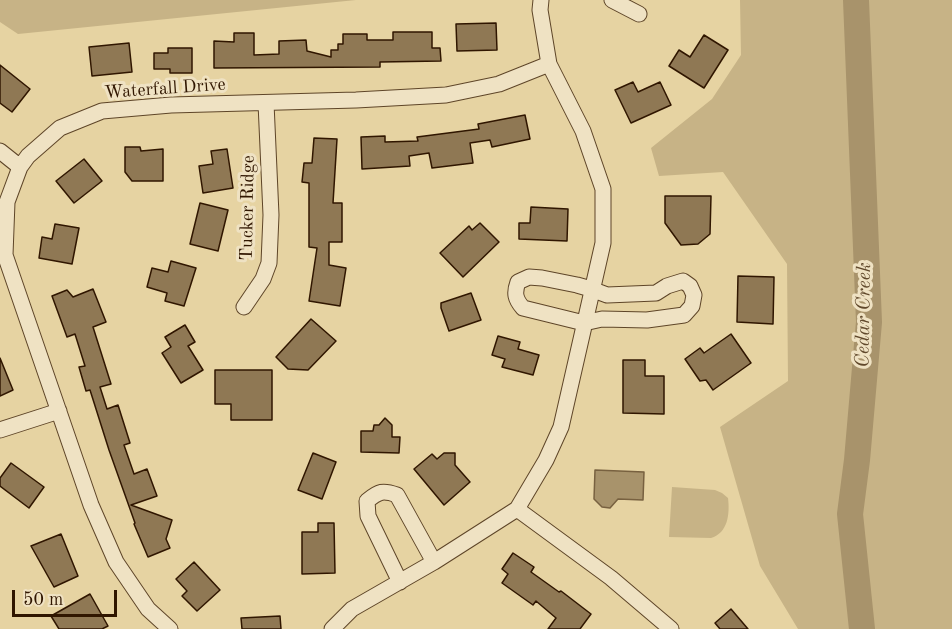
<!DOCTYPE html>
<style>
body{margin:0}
#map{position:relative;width:952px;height:629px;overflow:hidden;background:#e6d3a2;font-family:"Old Standard TT",serif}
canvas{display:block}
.scale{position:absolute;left:12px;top:590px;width:105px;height:27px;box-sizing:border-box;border:3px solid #301600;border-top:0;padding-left:8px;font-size:18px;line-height:21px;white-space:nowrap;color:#301600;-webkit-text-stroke:4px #efe2c3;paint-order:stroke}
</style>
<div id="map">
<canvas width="952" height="629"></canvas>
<div class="scale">50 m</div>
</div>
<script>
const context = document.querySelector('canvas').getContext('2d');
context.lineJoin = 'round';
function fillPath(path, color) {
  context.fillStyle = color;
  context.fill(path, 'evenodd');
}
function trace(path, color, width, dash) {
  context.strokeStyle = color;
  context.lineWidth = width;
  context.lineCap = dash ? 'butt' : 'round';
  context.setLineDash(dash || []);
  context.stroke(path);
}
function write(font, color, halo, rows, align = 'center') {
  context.font = font + ' "Old Standard TT",serif';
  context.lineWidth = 6;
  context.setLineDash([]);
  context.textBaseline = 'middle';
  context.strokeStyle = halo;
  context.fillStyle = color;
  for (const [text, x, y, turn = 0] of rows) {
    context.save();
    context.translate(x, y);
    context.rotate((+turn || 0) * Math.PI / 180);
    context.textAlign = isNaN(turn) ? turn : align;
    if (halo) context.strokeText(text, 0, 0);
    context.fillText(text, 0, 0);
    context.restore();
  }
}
const green = new Path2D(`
 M0 0H356L18 34 0 22Z
 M740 0H848L863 322 853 461 845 515 855 629H798L760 566 720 427 788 381 787 264 723 172 659 176 651 148 712 99 741 55Z
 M856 0H952V629H862L850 514 871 369Z
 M672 487 715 490 722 493 728 498C730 514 728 533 711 538L669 537Z`);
const water = new Path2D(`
 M595 470 644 472 643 500 618 499 610 508 602 507 594 499Z`);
const river = new Path2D(`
 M856 0 869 322 857 460 850 514 862 629`);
const building = new Path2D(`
 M496 23 497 50 457 51 456 24Z
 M393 32H432V48H440L441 61 380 62V67L214 68V41L234 42V33H254V55L279 54V41L306 40 307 51 331 57V50H338V44H343V34H367V40H393Z
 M704 35 728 50 704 88 669 66 679 50 690 57Z
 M129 43 132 72 92 76 89 47Z
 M168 48H192V73H170V69H154V53H168Z
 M0 65 30 89 12 112 0 103Z
 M633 82 638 92 660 82 671 105 631 123 615 90Z
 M525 115 530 139 492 147 490 140 470 143 473 163 432 168 429 153 409 156 410 166 362 169 361 137 385 136V142L418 141 417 137 479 129 478 124Z
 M314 138 337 139 333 203H342V242H329V265L346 268 340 306 309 301 317 248 309 247V183L302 182 304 163H312Z
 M125 147H140L141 151 163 149V181H132L125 172Z
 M227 149 233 188 203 193 199 166 213 164 211 151Z
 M84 159 102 181 74 203 56 181Z
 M665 196H711L710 234 698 244 681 245 665 223Z
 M200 203 228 210 218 251 190 244Z
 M531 207 568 209 567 241 519 239V223H530Z
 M480 223 499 242 463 277 440 253 469 226 472 230Z
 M55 224 79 228 72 264 39 258 42 237 52 239Z
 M171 261 196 268 184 306 165 301 167 293 147 287 152 268 168 272Z
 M738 276 774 277 773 324 737 322Z
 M93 289 106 322 93 327 111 384 100 387 107 409 118 405 130 443 124 445 134 474 147 469 157 496 131 505 172 520 166 539 170 548 148 557 134 524 135 523 109 450 90 390 86 391 79 367 85 366 75 334 67 337 52 296 67 290 73 297Z
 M471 293 481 320 449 331 441 308V303Z
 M311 319 336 341 308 370 288 369 276 357Z
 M185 325 195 342 188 346 203 370 181 383 162 353 171 347 165 337Z
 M731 334 751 363 713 390 706 380 700 381 685 359 700 348 704 353Z
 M498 336 520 342 518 349 539 355 533 375 502 367 505 359 492 355Z
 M0 358 13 390 0 396Z
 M623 360H645V376H664V414L623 413Z
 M215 370H272V420H231V404H215Z
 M385 418 392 425V437H400L399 453 361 452V431H373L374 425H379Z
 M313 453 336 462 322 499 298 490Z
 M444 453H455V465L470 482 444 505 414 469 432 454 437 459Z
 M11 463 44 487 29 508 0 486V478Z
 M318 523H334L335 573 302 574V532H318Z
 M61 534 78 576 54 587 31 546Z
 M513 553 534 567 531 572 559 592 561 591 591 614 580 629H548L556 618 536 601 533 605 502 583 508 574 502 569Z
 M194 562 220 590 197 611 182 596 187 591 176 579Z
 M90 594 108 626 102 629H59L51 616Z
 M731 609 748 629H720L715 623Z
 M280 616 281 629H242L241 618Z`);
const street = new Path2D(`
 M612 0 639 14
 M0 151 20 167
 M529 277 542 278 577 285 591 289 607 295 656 293 667 286 683 281 690 286 694 295 692 306 684 315 647 320 602 319 584 323 523 308C515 299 514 293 518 282Z
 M244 307 263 279 269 263 271 215 266 103
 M0 430 59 411
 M517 509 611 578 671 629
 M400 582 368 516 367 501C379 491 383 490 397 495L434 562
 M170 629 148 609 116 562 91 505 5 255 7 202 20 167 28 156 60 128 102 111 171 105 356 100 446 95 499 84 549 64
 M332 629 352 609 434 562 517 509 546 460 561 427 603 243V189L583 131 549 64 540 10 541 0`);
const streetNames = [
 ["Waterfall Drive",165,89,-4],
 ["Tucker Ridge",248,208,-89]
];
const waterNames = [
 ["Cedar Creek",864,315,-89]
];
fillPath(green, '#c7b386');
fillPath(water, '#a8936b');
trace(water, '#786140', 1.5);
trace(river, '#a8936b', 26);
fillPath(building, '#8f7854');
trace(building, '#301600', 1.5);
trace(street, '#5e4528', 17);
trace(street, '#efe2c3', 15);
write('18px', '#301600', '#efe2c3', streetNames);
write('italic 20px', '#60482b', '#efe2c3', waterNames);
</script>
